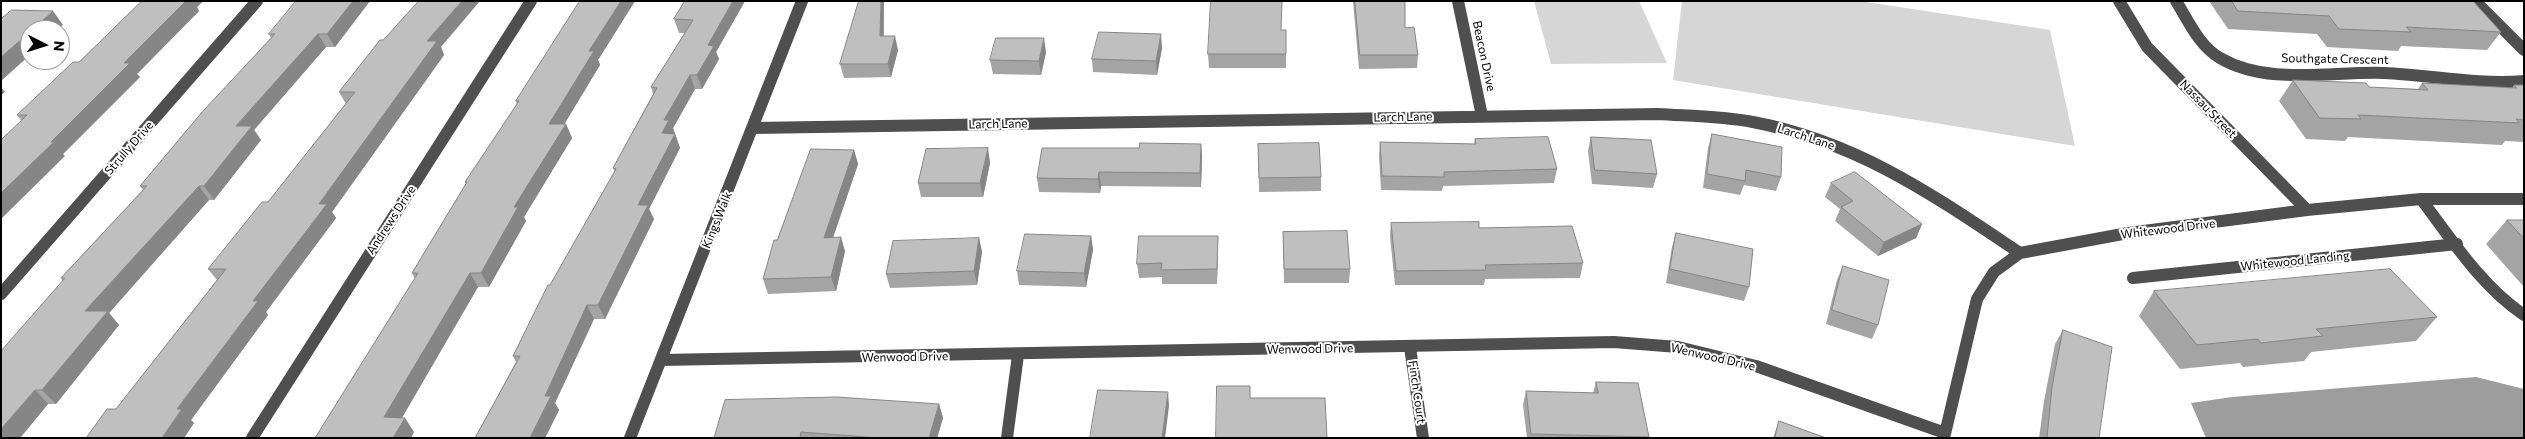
<!DOCTYPE html>
<style>
body{margin:0}
#map{position:relative;width:2525px;height:439px;overflow:hidden;background:#fff;font-family:Commissioner,sans-serif}
canvas{display:block}
.frame{position:absolute;inset:0;border:2px solid #000;pointer-events:none}
.north{position:absolute;left:20px;top:20px;width:50px;height:50px;box-sizing:border-box;background:#fff;border:1px solid #999;border-radius:50%;rotate:95deg;font-size:14px;font-weight:700;line-height:20px;text-align:center;color:#000}
.north::after{content:'';display:block;margin:auto;width:18px;height:22px;background:#000;clip-path:polygon(50% 0,100% 100%,50% 72%,0 100%)}
</style>
<div id="map">
<canvas width="2525" height="439"></canvas>
<div class="frame"></div>
<div class="north">N</div>
</div>
<script>
const context = document.querySelector('canvas').getContext('2d');
context.lineJoin = 'round';
function fillPath(path, color) {
  context.fillStyle = color;
  context.fill(path, 'evenodd');
}
function trace(path, color, width, dash) {
  context.strokeStyle = color;
  context.lineWidth = width;
  context.lineCap = dash ? 'butt' : 'round';
  context.setLineDash(dash || []);
  context.stroke(path);
}
function write(font, color, halo, rows, align = 'center') {
  context.font = font + ' Commissioner,sans-serif';
  context.lineWidth = 4;
  context.setLineDash([]);
  context.textBaseline = 'middle';
  context.strokeStyle = halo;
  context.fillStyle = color;
  for (const [text, x, y, turn = 0] of rows) {
    context.save();
    context.translate(x, y);
    context.rotate((+turn || 0) * Math.PI / 180);
    context.textAlign = isNaN(turn) ? turn : align;
    if (halo) context.strokeText(text, 0, 0);
    context.fillText(text, 0, 0);
    context.restore();
  }
}
const green = new Path2D(`
 M1534 1H1639L1667 63 1551 64Z
 M1682 1H1860L2050 30 2075 146 1673 80Z`);
const water = new Path2D(`
 M2476 377 2524 389V438H2206L2191 403 2232 397Z`);
const minor = new Path2D(`
 M1458 1 1482 116
 M2119 1 2147 47 2307 210
 M2176 1C2188 20 2199 46 2220 58 2268 86 2331 71 2384 73 2431 75 2477 85 2524 81
 M2475 1 2524 50
 M753 128 1658 114C1690 116 1722 116 1753 122 1858 142 1933 195 2020 253
 M2421 199C2452 240 2481 286 2524 315
 M2133 278 2457 244
 M1 294 257 1
 M1410 347 1423 438
 M661 360 1614 342 1678 347 1756 366 1945 433
 M252 438 531 1
 M630 438 802 1
 M1007 438 1018 355
 M1944 438 1977 299 1994 272 2020 253 2128 233 2307 210 2421 199H2524`);
const wall = new Path2D(`
 M142 1H203L197 7 199 11 137 74 140 77 63 154 65 156 21 120 17 115 79 62Z
 M370 1 335 47H326L254 130 261 140 214 200H209L109 313 119 325 56 404H48L20 438 63 281 61 278 143 190 140 186 271 38 269 34Z
 M580 1H635L598 60 600 65 564 124H566L572 138 524 217 526 221 489 287H478L402 418 414 432 315 438 415 279 412 273 466 184 465 182 517 105 516 101Z
 M685 1H745L716 52 719 59 702 89H695L673 128 680 148 649 209 654 219 605 319H594L555 403 559 410 545 438H475L516 362 513 356 550 285 615 172 613 168 653 94 651 87 685 33H679L674 19Z
 M859 1H884V36L898 50 891 77 844 78 840 64Z
 M1353 1H1405V28L1418 55 1417 68 1359 69Z
 M2209 1H2473L2501 32 2487 50 2401 46 2398 51 2327 47 2317 34 2228 29Z
 M441 47 444 55 332 212 336 218 266 312 268 315 191 420 194 423 184 438H86L116 409 217 280 208 269 268 202 346 104 339 92Z
 M1162 48 1157 75 1093 72 1092 59Z
 M1046 52 1041 75 993 74 990 60Z
 M1208 54H1286V68H1209Z
 M2293 80 2369 87 2418 89 2422 83 2512 88 2514 85H2524V142L2505 141 2502 145 2348 137 2345 141 2306 139 2279 101Z
 M1712 134 1781 177 1776 191 1744 185 1740 195 1703 188 1708 148Z
 M1591 137 1657 174 1653 188 1592 184 1588 151Z
 M1475 139 1557 169 1554 183 1443 186 1442 191 1381 190 1379 156 1380 142 1474 144Z
 M1201 144 1202 158 1201 187 1101 186 1100 193 1039 192 1037 178 1139 148Z
 M1258 144 1321 177V191L1259 192Z
 M854 150 858 164 833 238 845 251 836 291 768 294 763 279 777 240Z
 M990 163 983 197H921L918 183Z
 M1831 183 1922 224 1916 238 1878 256 1835 221 1840 209 1825 197Z
 M2507 220H2524V287L2486 244Z
 M1391 223 1479 228 1583 263 1580 278 1485 279 1484 285H1395L1390 237Z
 M1283 232 1350 269 1349 283H1284Z
 M1676 233 1749 287 1744 301 1666 283 1672 247Z
 M1091 236 1093 250 1086 287 1019 285 1017 271Z
 M1218 236 1217 284H1162V277L1139 278 1137 264Z
 M979 238 982 252 977 285 890 288 886 274Z
 M1843 266 1878 325 1872 339 1826 324 1837 280Z
 M2154 291 2437 317 2416 341 2311 352 2304 361 2243 367 2240 363 2180 369 2139 316Z
 M2063 330 2099 438H2039L2044 401 2055 344Z
 M1596 382 1649 437V438H1527L1523 405 1526 391 1593 393Z
 M939 404 943 418 937 438H714Z
 M1779 421 1826 438H1773Z`);
const shadedWall = new Path2D(`
 M186 1H203L197 7 199 11 137 74 140 77 63 154 65 156 1 219V193L124 63Z
 M353 1H370L335 47 327 34Z
 M462 1H480L441 47 444 55 332 212 336 218 266 312 268 315 191 420 194 423 184 438H162L177 409 253 301 319 204 427 41Z
 M621 1H635L598 60 600 65 556 138 549 124 589 51Z
 M733 1H745L716 52 719 59 702 89 697 75 708 45Z
 M881 1H884L883 50 880 36Z
 M53 11 63 25 57 30H32Z
 M30 32V55L1 81V57Z
 M318 34 326 47 254 130 261 140 214 200 204 186 236 126Z
 M1161 34 1162 48 1157 75 1156 61Z
 M895 36 898 50 891 77 888 64Z
 M1044 38 1046 52 1041 75 1039 61Z
 M690 75 695 89 673 128 680 148 649 209 654 219 605 319 598 305 638 205 662 133 664 120Z
 M1 87 5 92 1 95Z
 M566 124 572 138 524 217 526 221 489 287 481 273 514 207Z
 M1201 144 1202 158 1201 187 1200 173Z
 M988 148 990 163 983 197 980 183Z
 M854 150 858 164 828 252 824 238Z
 M1099 172 1101 186 1100 193 1098 179Z
 M199 186 209 200 109 313 119 325 56 404 42 390 85 311Z
 M1922 224 1916 238 1878 256 1884 242Z
 M1091 236 1093 250 1086 287 1084 273Z
 M1218 236V250L1217 284V269Z
 M841 237 845 251 836 291 831 277Z
 M979 238 982 252 977 285 974 271Z
 M470 273 478 287 394 431 384 417Z
 M587 305 594 319 555 403 559 410 545 438H530L545 396Z
 M35 390 48 404 20 438H1V429Z
 M1168 392 1169 406 1165 438H1162Z
 M939 404 943 418 937 438H929Z
 M405 418 414 432 411 438H393Z`);
const building = new Path2D(`
 M142 1H186L124 63H130L51 142H54L1 193V140L27 115H17L73 62H79Z
 M296 1H353L327 34H318L236 126H252L204 186H199L85 311H108L42 390H35L1 429V351L65 278H61L147 186H140L203 111 275 34H269Z
 M419 1H462L427 41H437L319 204H327L253 301H258L177 409H182L162 438H86L107 409H116L226 269H208L262 202H268L355 92H339L380 40H383Z
 M580 1H621L589 51H594L549 124H566L514 207H518L481 273H470L384 417 405 418 393 438H315L418 273H412L467 182H465L519 101H516Z
 M685 1H733L708 45 714 46 697 75H690L664 120H669L662 133 675 134 638 205H648L598 305H587L545 396H551L530 438H475L520 356H513L548 285H550L616 169 613 168 657 88 651 87 693 20 674 19Z
 M859 1H881L880 36H895L888 64H840Z
 M1211 1H1282L1281 30H1286V54H1208Z
 M1355 1H1405V28L1414 27 1418 55H1360Z
 M2232 1H2473L2501 32 2406 27 2411 32 2339 29 2329 16 2238 11Z
 M12 10 53 11 32 30H30V32L1 57V19Z
 M1099 32 1161 34 1156 61 1092 59Z
 M996 38H1044L1039 61 990 60Z
 M2293 80 2366 83 2369 87 2428 90 2422 83 2517 88 2514 85H2524V120L2516 119 2519 123 2358 115 2361 119 2320 118Z
 M1712 134 1782 147 1781 177 1746 170 1745 181 1707 174Z
 M1548 137 1557 169 1444 172V177L1382 176 1380 142 1476 144 1475 139Z
 M1591 137 1651 140 1657 174 1595 170Z
 M1140 143 1201 144 1200 173 1099 172 1098 179 1037 178 1042 148H1139Z
 M1319 143 1321 177 1259 178 1258 144Z
 M988 148 980 183H918L926 149Z
 M811 149 854 150 824 238 841 237 831 277 763 279 774 240H777Z
 M1855 172 1922 224 1884 242 1841 207 1853 201 1831 183Z
 M2507 220H2524V238Z
 M1479 222V228L1572 226 1583 263 1485 265 1486 270 1396 271 1391 223Z
 M1347 231 1350 269H1284L1283 232Z
 M1676 233 1753 249 1749 287 1670 269Z
 M1025 234 1091 236 1084 273 1017 271Z
 M1139 236H1218L1217 269 1161 270 1162 263 1137 264Z
 M979 238 974 271 886 274 893 241Z
 M1843 266 1889 280 1878 325 1832 310Z
 M2390 269 2437 317 2316 329 2323 336 2261 343 2258 339 2197 345 2154 291Z
 M2063 330 2112 347 2099 438H2047L2052 387Z
 M1596 382 1638 383 1649 437 1531 434 1526 391 1598 393Z
 M1217 386H1250V398H1325L1327 438H1216Z
 M1098 390 1168 392 1162 438H1090Z
 M837 397 939 404 929 438H879L801 432 800 438H714L725 400Z
 M1779 421 1826 438H1775Z`);
const streetNames = [
 ["Beacon Drive",1484,56,78],
 ["Southgate Crescent",2335,59,1],
 ["Nassau Street",2208,109,46],
 ["Larch Lane",1403,117,-1],
 ["Larch Lane",998,124,-1],
 ["Larch Lane",1806,137,18],
 ["Strully Drive",129,148,-49],
 ["Andrews Drive",391,220,-57],
 ["Kings Walk",717,220,-68],
 ["Whitewood Drive",2168,229,-7],
 ["Whitewood Landing",2295,261,-6],
 ["Wenwood Drive",1310,349,-1],
 ["Wenwood Drive",905,357,-1],
 ["Wenwood Drive",1713,357,13],
 ["Finch Court",1417,392,82]
];
fillPath(green, '#d6d6d6');
fillPath(water, '#9d9d9d');
trace(minor, '#4f4f4f', 12);
fillPath(wall, '#a4a4a4');
fillPath(shadedWall, '#868686');
fillPath(building, '#bfbfbf');
trace(building, '#868686', 1);
write('12px', '#000', '#fff', streetNames);
</script>
